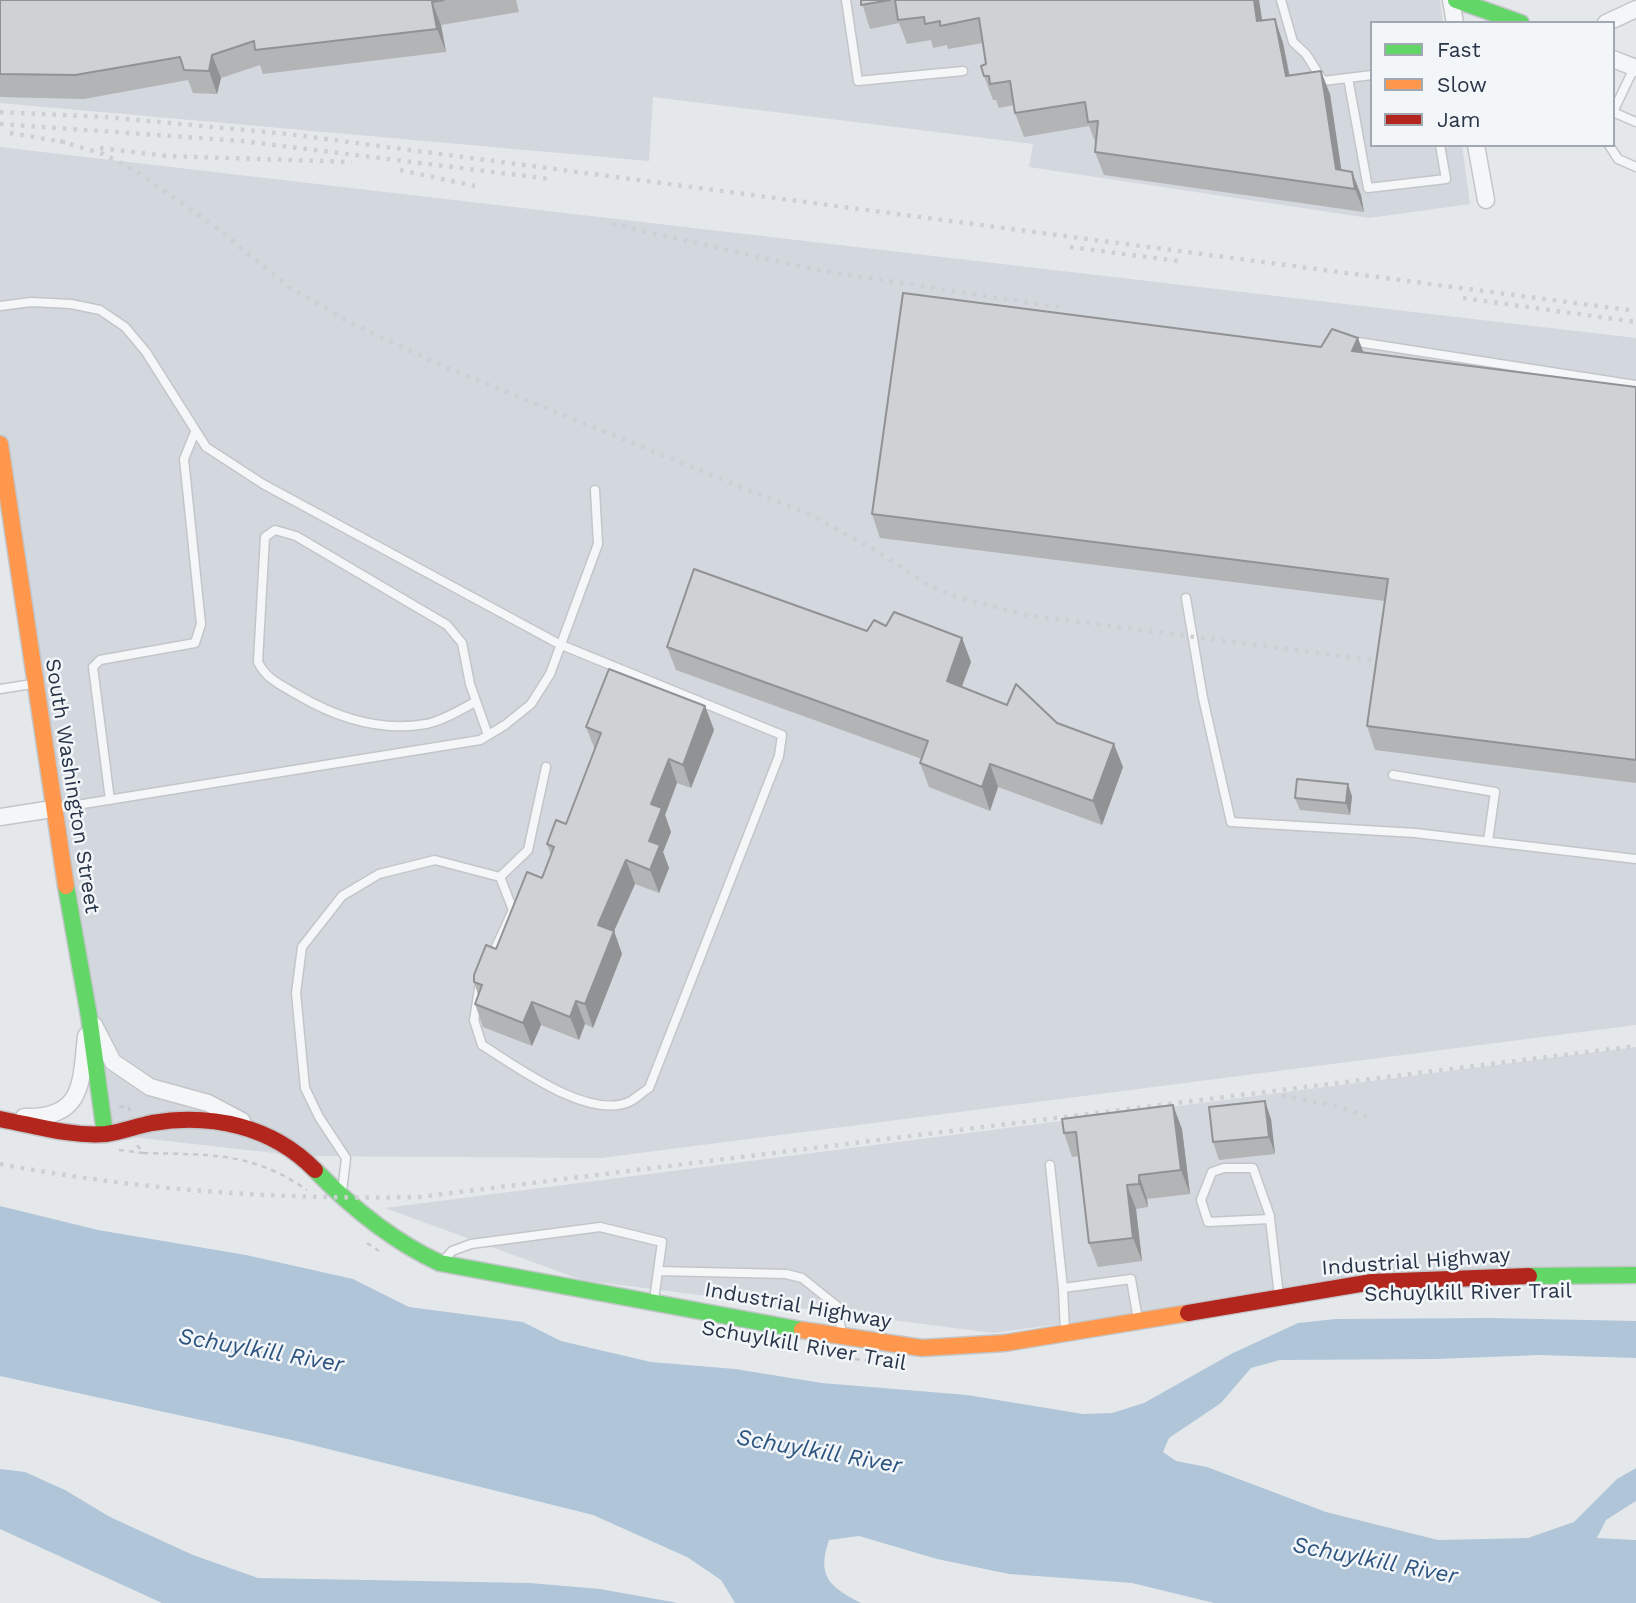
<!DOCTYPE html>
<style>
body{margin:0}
#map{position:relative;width:1636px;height:1603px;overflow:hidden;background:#e5e8eb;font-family:"Work Sans",sans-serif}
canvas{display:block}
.legend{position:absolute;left:1370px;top:21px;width:245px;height:126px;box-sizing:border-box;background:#f3f6f9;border:2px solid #a2a8b2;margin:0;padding:9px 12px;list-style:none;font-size:21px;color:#283447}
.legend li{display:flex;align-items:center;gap:14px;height:35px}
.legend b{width:35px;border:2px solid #a2a8b2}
</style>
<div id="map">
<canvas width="1636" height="1603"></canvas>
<ul class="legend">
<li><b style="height:9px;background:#63d668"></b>Fast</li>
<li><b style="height:9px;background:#ff974d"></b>Slow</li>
<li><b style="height:9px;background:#b3261e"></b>Jam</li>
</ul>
</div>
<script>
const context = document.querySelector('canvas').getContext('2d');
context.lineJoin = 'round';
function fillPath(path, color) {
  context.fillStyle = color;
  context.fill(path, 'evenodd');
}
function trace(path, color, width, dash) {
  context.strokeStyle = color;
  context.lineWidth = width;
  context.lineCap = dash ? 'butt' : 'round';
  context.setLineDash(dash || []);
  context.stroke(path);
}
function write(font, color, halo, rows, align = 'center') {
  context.font = font + ' "Work Sans",sans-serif';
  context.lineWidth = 5;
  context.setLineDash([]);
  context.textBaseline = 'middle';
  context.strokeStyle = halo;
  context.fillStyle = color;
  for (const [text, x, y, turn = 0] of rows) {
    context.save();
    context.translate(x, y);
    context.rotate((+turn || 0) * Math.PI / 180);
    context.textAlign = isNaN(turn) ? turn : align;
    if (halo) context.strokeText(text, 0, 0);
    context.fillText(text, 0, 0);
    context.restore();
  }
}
const built = new Path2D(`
 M0 0H1440L1443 23H1372V145H1462L1470 204 1369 218 1029 167 1033 144 653 97 649 161 0 103Z
 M0 147 1636 338V1025L601 1158 301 1156 105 1134 0 453Z
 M1636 1047V1275L1372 1282 993 1333 582 1280 385 1208Z`);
const water = new Path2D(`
 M0 1206 98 1230 246 1255 353 1279 409 1307 523 1322 561 1341 651 1362 735 1369 822 1383 967 1395 1083 1414 1112 1413 1144 1403 1233 1353 1298 1323 1336 1319 1491 1318 1636 1321V1358L1539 1355 1437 1359 1280 1360 1251 1368 1221 1403 1169 1438 1163 1452 1176 1461 1207 1467 1326 1512 1438 1540 1528 1538 1574 1522 1617 1479 1636 1468V1501L1606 1520 1597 1538 1636 1540V1603H1214L1132 1583 1009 1574 937 1559 859 1536 829 1540C817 1576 828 1586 861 1603H735L721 1580 687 1557 593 1515 292 1440 0 1376Z
 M0 1469 25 1472 65 1490 110 1517 193 1555 258 1578 530 1583 600 1589 678 1603H162L0 1529Z`);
const path = new Path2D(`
 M119 1107 128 1106 130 1111
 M137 1145 143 1153C208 1155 251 1151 307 1190
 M119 1150 143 1153
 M367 1243 379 1251
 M855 1359 901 1365`);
const lane = new Path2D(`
 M846 0 858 81 963 71
 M1281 0 1293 42 1306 54 1323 81 1372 75
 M1348 78 1368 188 1446 179 1440 145
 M1613 112 1634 68
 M1613 112 1636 122
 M1609 145 1618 159 1636 167
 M0 306 31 302 71 304 100 310 125 327 146 352 206 447 263 484 559 644 782 735 779 756 649 1088C643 1092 637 1097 631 1101 590 1122 516 1066 482 1045L474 1020 480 983
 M1358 342 1636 385
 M1186 598 1203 698 1231 822 1415 833 1636 859
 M0 689 32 684
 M475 702C460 710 442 721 426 724 380 732 337 718 298 695 281 685 266 679 258 662L265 537 275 530 296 536 447 625 462 643 470 684 488 735
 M1393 775 1495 792 1488 841
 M110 800 93 667 100 660 195 643 201 624 184 459 195 432
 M52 809 480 740 505 725 531 704 550 674 598 544 595 490
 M500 877 528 850 546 767
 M491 958 513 910 500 877
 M1050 1165 1063 1288
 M342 1192 346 1158 319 1117 305 1088 296 993 302 947 342 896 379 874 435 860 500 877
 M1270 1219 1208 1222 1201 1200 1212 1172 1224 1168H1253L1270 1216V1219L1279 1296
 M444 1260 452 1251 471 1244 600 1227 662 1242 654 1300
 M658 1271 786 1274 802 1278 837 1306 842 1334
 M1065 1332 1063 1288 1131 1279 1138 1320`);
const street = new Path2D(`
 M1451 0 1455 23
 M1606 23 1636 9
 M1613 59 1636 68
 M1476 145 1486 200
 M0 817 52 809
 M94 1025 113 1062 150 1087 208 1103 242 1121
 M24 1117C84 1119 81 1082 86 1036`);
const fast = new Path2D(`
 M1456 0 1521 23
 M66 886 89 1016 105 1134
 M315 1170C352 1208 392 1241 440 1263L802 1330
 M1529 1276 1636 1275`);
const slow = new Path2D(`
 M0 444 66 886
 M802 1330 922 1348 1005 1343 1188 1313`);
const jam = new Path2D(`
 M0 1119C33 1125 71 1137 106 1134 121 1132 137 1126 152 1123 211 1113 272 1126 315 1170
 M1188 1313 1372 1282 1529 1276`);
const rail = new Path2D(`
 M0 112 105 117 288 134 1636 311
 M0 124 242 141 550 179
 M10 133 69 143
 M60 141 103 154 137 172 213 225 289 287 349 322 440 365 815 517 883 555 925 583 953 596 1026 615 1395 663
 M100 148 166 156 352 162
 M400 170 475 186
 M612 224 817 270 1064 308
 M1070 247 1178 261
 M1463 298 1636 322
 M1282 1096 1334 1105 1374 1119
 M0 1164C139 1190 278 1200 419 1197L1636 1046`);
const wall = new Path2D(`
 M0 0H516L519 12 441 25 446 52 263 74 260 65 221 78 217 94 193 93 188 80 84 99 0 97Z
 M861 0H1259L1262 21 1275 19 1283 43 1290 76 1330 94 1341 170 1352 172 1361 195 1364 212 1104 175 1095 152 1096 144 1089 126 1024 137 1015 113 1014 105 999 108 996 100H993L984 76 986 64 983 43 948 49 947 45 933 48 931 40 907 44 899 23 870 29Z
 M1364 353 1636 387V783L1375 750 1367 726 1385 601 880 538 872 514Z
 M886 626 962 638 971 662 962 687 1007 705 1057 723 1123 767 1102 825 998 787 990 811 929 787 920 763 922 759 676 670 667 647 867 631Z
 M705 706 714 730 691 788 677 783 665 815 671 832 663 852 669 868 659 893 635 884 614 931 622 954 593 1028 585 1024 579 1040 541 1025 532 1046 483 1027 475 1004 478 995 474 982 496 949 542 878 551 855 547 844 566 824 595 750 586 727Z
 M1352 796 1350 815 1300 810 1295 798Z
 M1062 1119 1182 1129 1190 1194 1147 1199 1148 1207 1136 1209 1142 1261 1098 1267 1089 1243 1079 1156 1072 1157 1064 1133Z
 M1271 1119 1275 1154 1219 1160 1213 1142Z`);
const shadedWall = new Path2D(`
 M1254 0H1259L1266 45 1257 21Z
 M432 2 441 25 446 52 437 29Z
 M1275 19 1283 43 1294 100 1286 76Z
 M212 55 221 78 217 94 209 71Z
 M1321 71 1330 94 1344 187 1336 169Z
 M1352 172 1361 195 1364 212 1355 189Z
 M1358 338 1367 361 1352 351Z
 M962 638 971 662 955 704 947 681Z
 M705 706 714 730 691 788 683 765Z
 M1114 744 1123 767 1102 825 1093 801Z
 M669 759 677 783 665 815 671 832 663 852 669 868 659 893 650 870 649 841 651 804Z
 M990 764 998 787 990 811 982 787Z
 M1348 784 1352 796 1350 815 1346 803Z
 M626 860 635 884 614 931 622 954 593 1028 585 1004 598 925Z
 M576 1001 585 1024 579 1040 570 1017Z
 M532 1002 541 1025 532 1046 523 1023Z
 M1265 1101 1271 1119 1275 1154 1269 1137Z
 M1173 1105 1182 1129 1190 1194 1181 1170Z
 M1139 1175 1147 1199 1148 1207 1139 1184Z
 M1127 1185 1136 1209 1142 1261 1133 1238Z`);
const building = new Path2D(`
 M0 0H444L432 2 437 29 255 50 254 41 212 55 209 71 184 70 180 57 75 75 0 74Z
 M861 0H890L861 5Z
 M895 0H1254L1257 21 1275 19 1286 76 1321 71 1336 169 1352 172 1355 189 1095 152 1098 121 1088 122 1085 102 1015 113 1010 81 990 84 989 76H984L981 66 986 64 979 18 940 26V21L925 24 924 17 898 20Z
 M903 293 1321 347 1332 329 1358 338 1352 351 1636 387V760L1367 726 1388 579 872 514Z
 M694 569 867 631 874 620 886 626 894 612 962 638 947 681 1007 705 1016 684 1057 723 1114 744 1093 801 990 764 982 787 920 763 928 741 667 647Z
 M609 669 705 706 683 765 669 759 651 804 662 808 649 841 660 845 650 870 626 860 598 925 614 931 585 1004 576 1001 570 1017 532 1002 523 1023 475 1004 482 985 474 982V975L486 945 496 949 527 872 542 878 554 847 547 844 556 820 566 824 601 733 586 727Z
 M1297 779 1348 784 1346 803 1295 798Z
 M1265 1101 1269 1137 1213 1142 1209 1107Z
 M1173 1105 1181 1170 1139 1175V1184L1127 1185 1133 1238 1089 1243 1076 1132 1064 1133 1062 1119Z`);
const streetNames = [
 ["South Washington Street",72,786,81],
 ["Industrial Highway",1416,1262,-4],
 ["Schuylkill River Trail",1468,1293,-1],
 ["Industrial Highway",798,1306,10],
 ["Schuylkill River Trail",804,1346,10]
];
const waterNames = [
 ["Schuylkill River",261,1351,10],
 ["Schuylkill River",819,1452,10],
 ["Schuylkill River",1375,1561,11]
];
fillPath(built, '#d3d7de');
fillPath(water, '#b0c5d8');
trace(lane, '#c3c6c9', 11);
trace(street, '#c3c6c9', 19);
trace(fast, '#c3c6c9', 19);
trace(slow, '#c3c6c9', 19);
trace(jam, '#c3c6c9', 19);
trace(path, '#c5c9cd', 2.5, [5, 5]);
trace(lane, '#f4f6f7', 8);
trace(street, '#f4f6f7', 16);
trace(fast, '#63d668', 16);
trace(slow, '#ff974d', 16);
trace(jam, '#b3261e', 16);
trace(rail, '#cdcfd2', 4.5, [3.5, 7]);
fillPath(wall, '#b2b4b6');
fillPath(shadedWall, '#919294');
fillPath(building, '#cfd1d4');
trace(building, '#919294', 2);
write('21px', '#283447', '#f3f6f9', streetNames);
write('italic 23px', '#2d5580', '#f3f6f9', waterNames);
</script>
